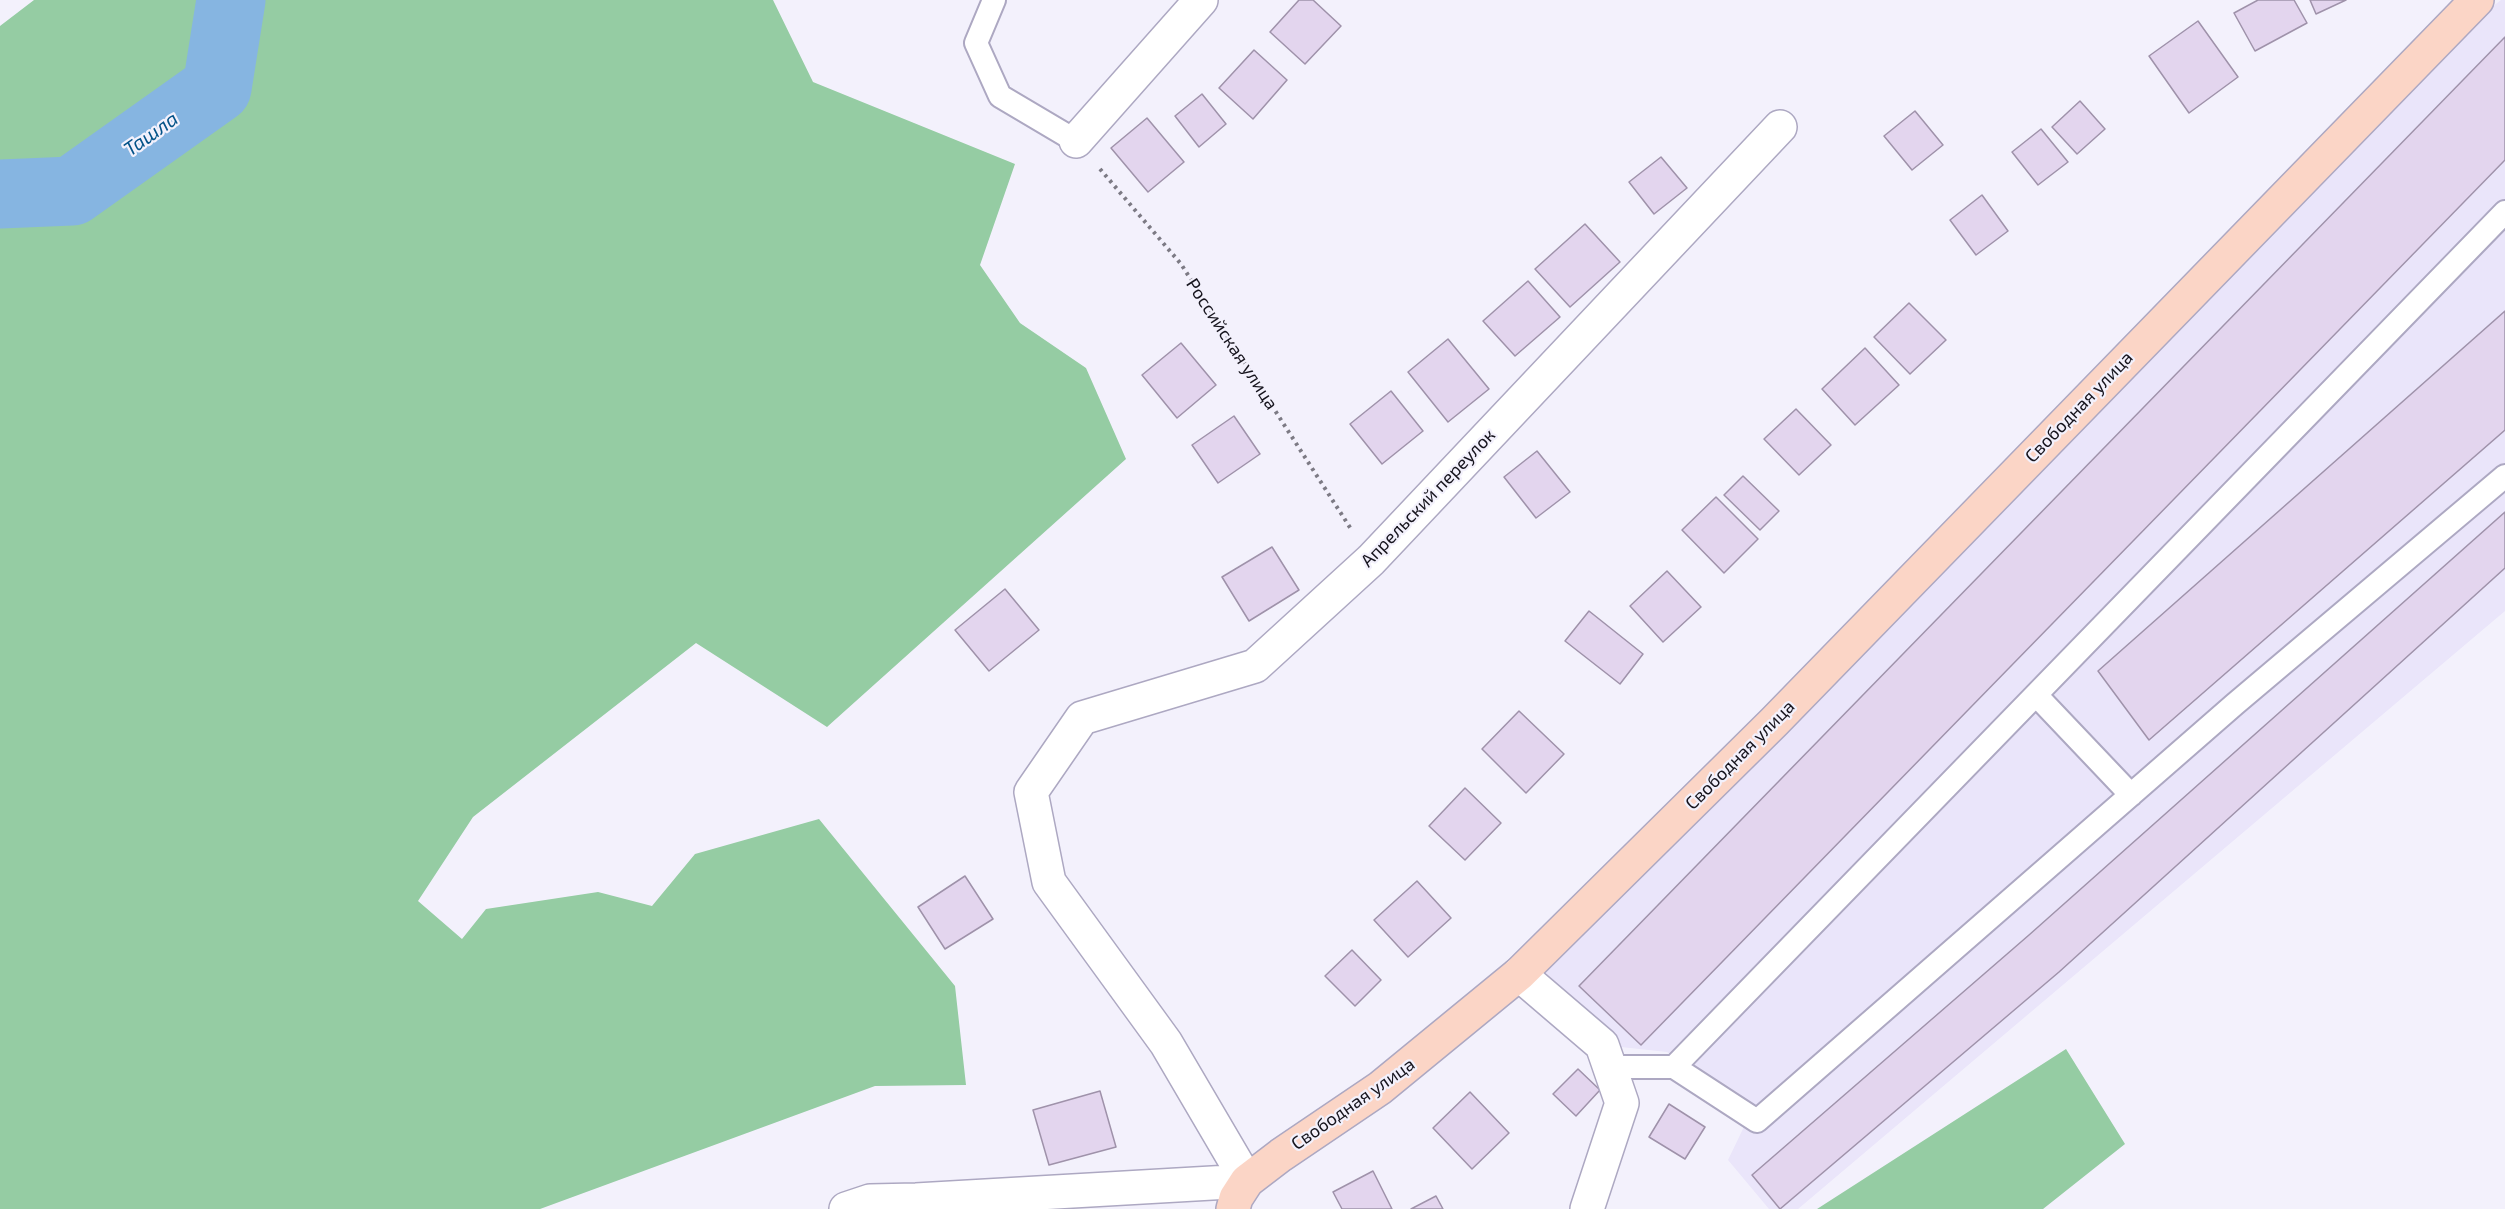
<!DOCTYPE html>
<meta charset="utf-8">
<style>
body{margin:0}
canvas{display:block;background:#f3f1fc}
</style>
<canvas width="2505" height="1209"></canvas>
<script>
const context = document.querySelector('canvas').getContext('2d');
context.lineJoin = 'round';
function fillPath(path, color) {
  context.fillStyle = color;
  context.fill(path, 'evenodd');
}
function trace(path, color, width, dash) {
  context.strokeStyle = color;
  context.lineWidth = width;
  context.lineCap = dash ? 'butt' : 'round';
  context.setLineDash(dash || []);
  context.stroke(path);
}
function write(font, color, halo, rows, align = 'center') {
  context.font = font + ' "Exo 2",sans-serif';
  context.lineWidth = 4.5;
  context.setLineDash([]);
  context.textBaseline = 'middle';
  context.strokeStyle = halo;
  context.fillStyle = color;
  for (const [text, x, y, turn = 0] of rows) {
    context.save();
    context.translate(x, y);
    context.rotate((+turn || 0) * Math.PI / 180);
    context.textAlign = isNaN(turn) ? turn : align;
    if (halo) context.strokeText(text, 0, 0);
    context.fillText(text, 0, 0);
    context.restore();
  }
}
const built = new Path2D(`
 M2501 0H2505V611L1798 1209H1769L1728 1160 1753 1108 1667 1052 1621 1047 1545 972 2482 15Z`);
const forest = new Path2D(`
 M34 0H773L813 82 1015 164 980 265 1020 323 1086 368 1126 459 827 727 696 643 473 817 418 901 462 939 486 909 598 892 652 906 695 854 819 819 955 986 966 1085 875 1086 540 1209H0V26Z
 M2066 1049 2125 1144 2043 1209H1817Z`);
const river = new Path2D(`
 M0 194 72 191 217 88 231 0`);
const building = new Path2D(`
 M1299 0H1313L1341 26 1305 64 1270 32Z
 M2258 0H2294L2307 23 2255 51 2234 13Z
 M2310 0H2346L2316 14Z
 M2198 21 2238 77 2189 113 2149 56Z
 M2505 37V160L1641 1045 1579 986Z
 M1254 50 1287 80 1253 119 1219 88Z
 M1202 94 1226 124 1199 147 1175 116Z
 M2080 101 2105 129 2077 154 2052 127Z
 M1915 111 1943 145 1912 170 1884 136Z
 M1147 118 1184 162 1148 192 1111 148Z
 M2041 129 2068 162 2038 185 2012 152Z
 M1661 157 1687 188 1654 214 1629 182Z
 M1982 195 2008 231 1976 255 1950 220Z
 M1585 224 1620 262 1570 307 1535 269Z
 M1528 281 1560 317 1515 356 1483 321Z
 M1909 303 1946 340 1910 374 1874 337Z
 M2505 311V430L2149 740 2098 671Z
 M1448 339 1489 389 1448 422 1408 372Z
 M1181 343 1216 385 1177 418 1142 375Z
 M1865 348 1899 385 1855 425 1822 389Z
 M1391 391 1423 431 1382 464 1350 424Z
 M1796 409 1831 445 1799 475 1764 439Z
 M1234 416 1260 454 1218 483 1192 445Z
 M1537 451 1570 492 1536 518 1504 477Z
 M1743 476 1779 511 1760 530 1724 495Z
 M1716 497 1758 539 1724 573 1682 530Z
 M2505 512V568L2059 972 1780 1209 1752 1175 2029 935Z
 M1272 547 1299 590 1249 621 1222 577Z
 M1667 571 1701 607 1663 642 1630 606Z
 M1005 589 1039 630 989 671 955 630Z
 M1589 611 1643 654 1620 684 1565 641Z
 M1519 711 1564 754 1526 793 1482 749Z
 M1465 788 1501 823 1465 860 1429 826Z
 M965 876 993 919 945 949 918 907Z
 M1417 881 1451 918 1408 957 1374 920Z
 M1352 950 1381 980 1355 1006 1325 976Z
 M1578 1069 1600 1090 1576 1116 1553 1094Z
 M1100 1091 1116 1147 1049 1165 1033 1110Z
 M1470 1092 1509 1133 1472 1169 1433 1128Z
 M1669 1104 1705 1127 1685 1159 1649 1137Z
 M1373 1171 1392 1209H1342L1333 1192Z
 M1436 1196 1443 1209H1411Z`);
const path = new Path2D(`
 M1100 169 1181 264 1351 529`);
const lane = new Path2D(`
 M994 0 976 43 1000 96 1076 141
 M2037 696 2131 795
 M1610 1067H1674L1757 1121 2235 704 2505 476
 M1674 1067 2505 212`);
const street = new Path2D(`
 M1076 141 1201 0
 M1519 974 1602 1045 1622 1103 1587 1209
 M846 1209 870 1201 916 1200 1247 1181 1166 1043 1049 882 1031 792 1082 718 1255 666 1371 560 1780 127`);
const secondary = new Path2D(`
 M1233 1209 1236 1198 1247 1181 1281 1155 1380 1088 1519 974 1774 722 2477 0`);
const streetNames = [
 ["Российская улица",1232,344,57],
 ["Свободная улица",2079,407,-46],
 ["Апрельский переулок",1428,498,-46],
 ["Свободная улица",1740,755,-45],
 ["Свободная улица",1353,1104,-35]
];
const waterNames = [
 ["Ташла",151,134,-35]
];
fillPath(built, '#eae5fa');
fillPath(forest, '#95cca3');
trace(river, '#86b5e1', 69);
fillPath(building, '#e3d5ee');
trace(building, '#9f92aa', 1.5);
trace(lane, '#ada8c2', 26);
trace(street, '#ada8c2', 36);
trace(secondary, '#ada8c2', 36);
trace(path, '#7c7a84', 4, [3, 4.5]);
trace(lane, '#fff', 22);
trace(street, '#fff', 33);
trace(secondary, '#fbd5c6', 33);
write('18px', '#16141d', '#f3f1fc', streetNames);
write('italic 20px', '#045389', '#f3f1fc', waterNames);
</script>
